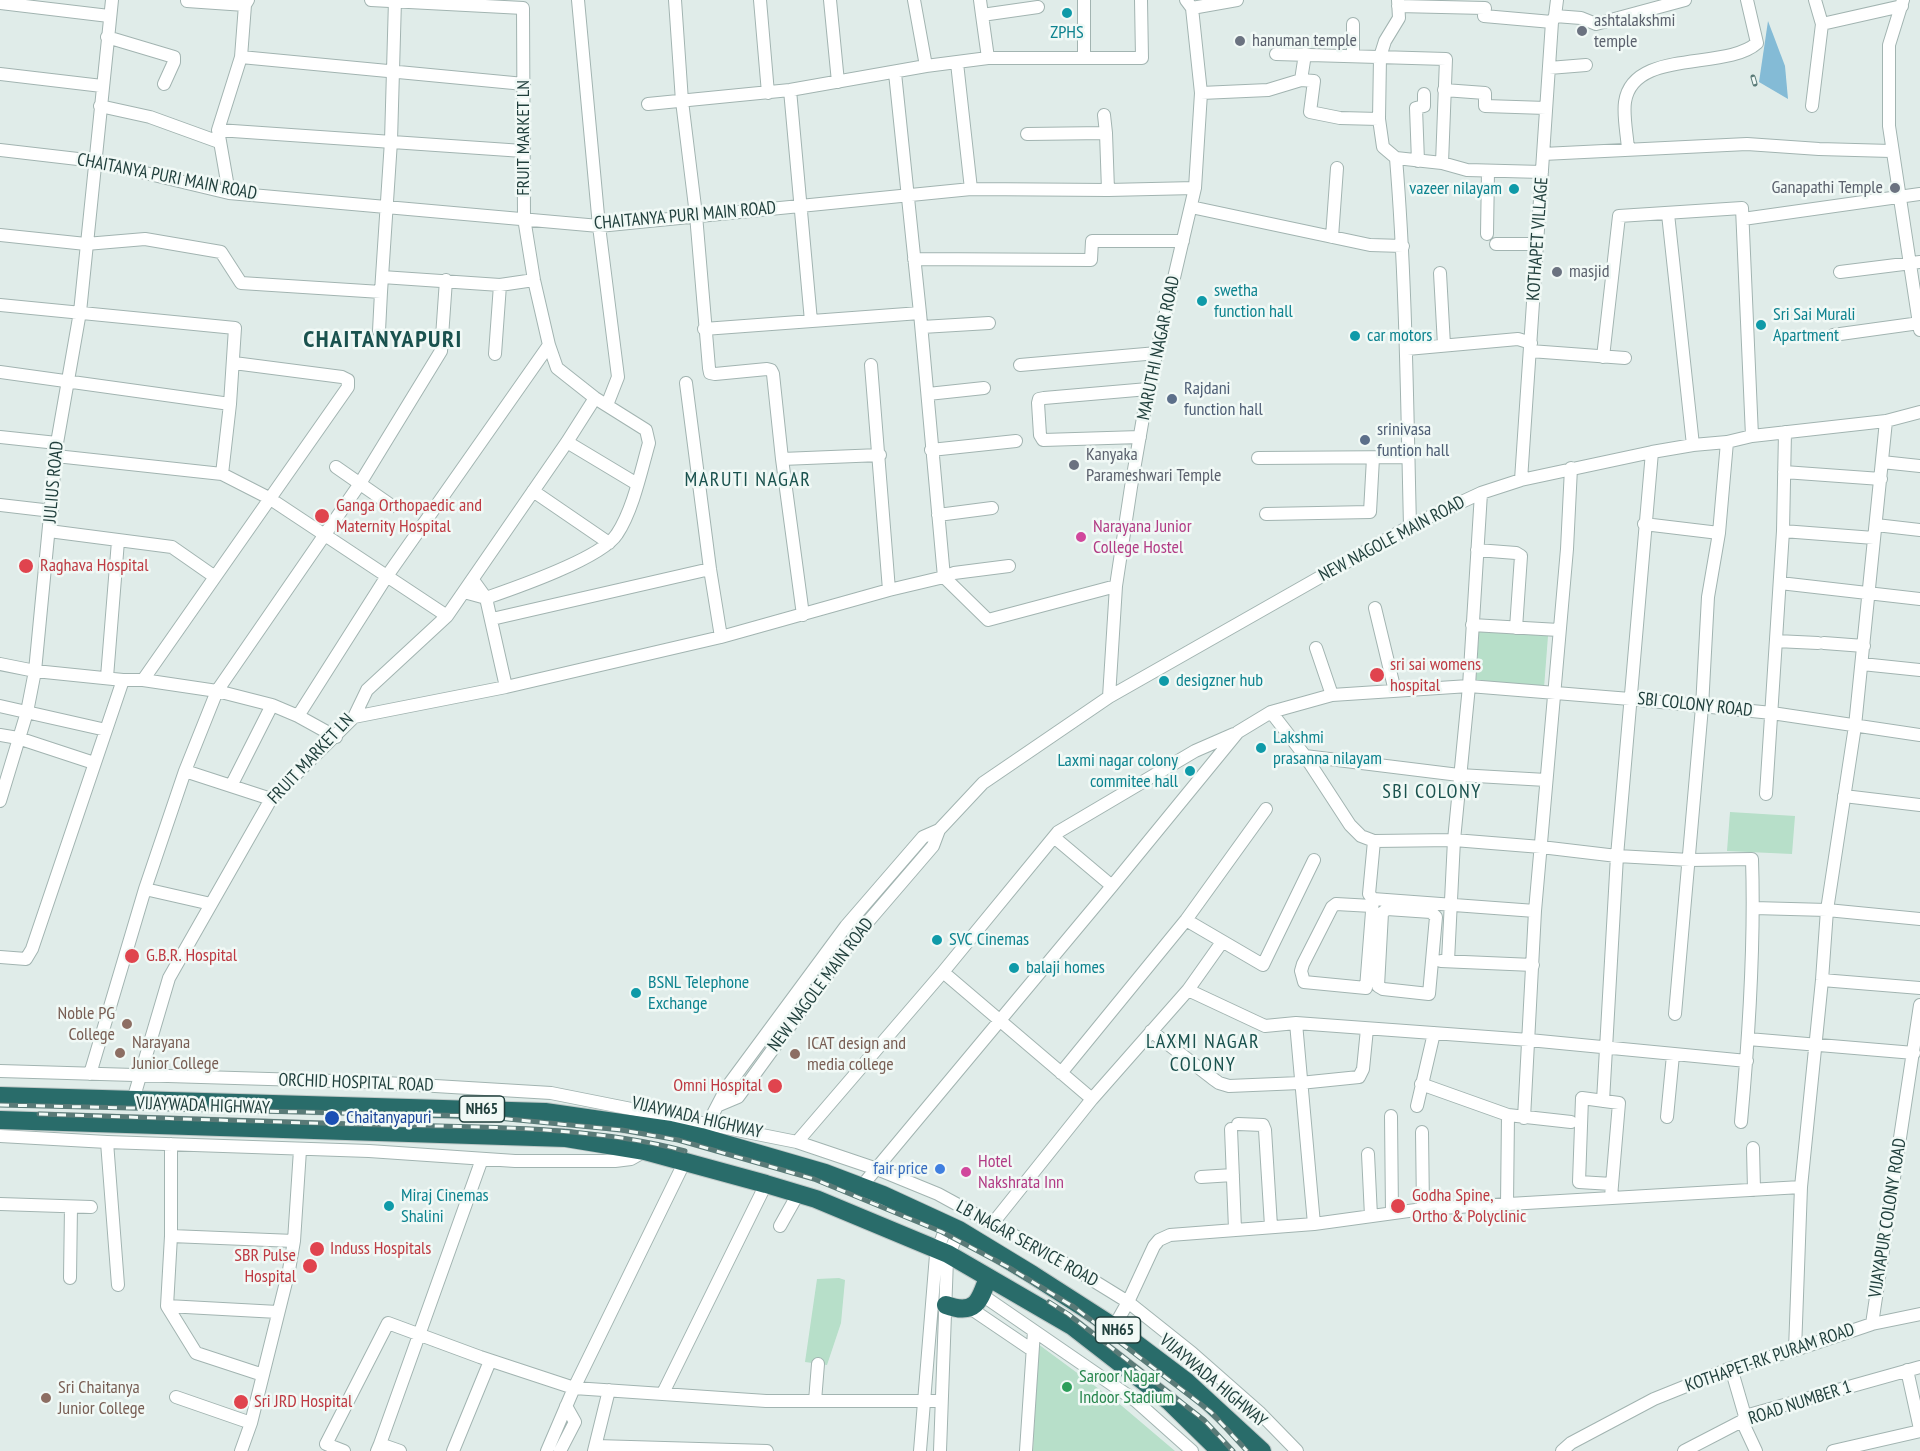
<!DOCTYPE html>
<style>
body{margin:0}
canvas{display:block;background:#e0ece9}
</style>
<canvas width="1920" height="1451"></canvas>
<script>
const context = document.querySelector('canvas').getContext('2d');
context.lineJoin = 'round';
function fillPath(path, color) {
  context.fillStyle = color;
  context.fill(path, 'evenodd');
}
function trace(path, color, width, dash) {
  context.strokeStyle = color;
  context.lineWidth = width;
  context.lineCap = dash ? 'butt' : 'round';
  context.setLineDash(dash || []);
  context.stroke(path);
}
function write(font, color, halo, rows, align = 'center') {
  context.font = font + ' "PT Sans Narrow",sans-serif';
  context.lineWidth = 5;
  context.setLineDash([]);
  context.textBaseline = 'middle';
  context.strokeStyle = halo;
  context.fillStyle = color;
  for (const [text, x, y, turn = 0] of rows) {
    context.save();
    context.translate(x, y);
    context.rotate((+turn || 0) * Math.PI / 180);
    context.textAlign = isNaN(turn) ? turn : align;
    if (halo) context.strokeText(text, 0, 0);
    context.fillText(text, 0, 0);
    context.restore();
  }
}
const green = new Path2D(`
 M1479 631 1548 636 1544 688 1476 680Z
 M1730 812 1795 816 1792 854 1727 851Z
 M839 1278 845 1280 841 1323 827 1365 805 1362 817 1279Z
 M1038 1344 1122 1406 1175 1451H1033Z`);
const water = new Path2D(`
 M1768 21 1785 66 1788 99 1759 82Z`);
const minor = new Path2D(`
 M371 0 523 8 524 218 534 280 549 345 557 368 595 398 646 430 649 443C641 471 633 510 617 534 602 558 515 588 486 598L506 687
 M578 0 599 226 618 377 607 405
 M675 0 682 101 696 215 709 368 710 373 715 374 767 369 771 370 773 374 782 459 803 615
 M760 0 768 93
 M830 0 838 82
 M914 0 926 66
 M980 0 982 15
 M1398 0 1399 18 1385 41 1380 57 1379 119 1383 147 1396 158 1442 163 1467 170 1542 172
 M1903 0 1889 45V126L1920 330
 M187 1 245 5
 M0 3 109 16
 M1398 6 1485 8 1484 16 1552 22
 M1192 8 1237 0
 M1555 16 1581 18 1596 24 1685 0
 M1353 24V56
 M1822 24 1902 6
 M107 37 174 57V62L164 84
 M1276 54 1446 59 1442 163
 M241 57 524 84
 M1084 57V0
 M988 58 982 15 1038 7
 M957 63 971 189
 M1549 68 1586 65
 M895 73 920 313 944 577 988 620 1116 586
 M0 74 102 86
 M1301 80 1314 81 1310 112 1340 118 1379 119
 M790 90 811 321
 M1444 90 1485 93V106L1546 108
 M1201 93 1268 90 1301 80 1305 54
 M648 104 790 90 926 66 988 58H1142L1141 0
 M100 106 150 117 219 142
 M1812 106 1822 24 1815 0
 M1104 115 1106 133 1108 190
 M218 130 523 151
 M1027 134 1106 133
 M1628 149C1627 134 1623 116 1625 102 1633 48 1726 71 1757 43L1747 0
 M0 150 95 161 229 193 599 226 971 189 1108 190 1195 188
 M1543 154 1747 144 1819 149 1891 151
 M1396 158C1406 280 1407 403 1410 526
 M1418 161 1416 108 1424 106V94
 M229 193 218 130 241 57 245 5 248 0
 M1191 207 1370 245 1403 246
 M1668 214 1693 445
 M1743 219 1920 194
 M1487 234 1488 171
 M0 235 86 244 145 239 221 252 241 283 381 292 391 141 395 0
 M1332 237 1337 168
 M1496 244H1537
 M914 259 1091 260 1092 241H1183
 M1840 272 1920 262
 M1440 273 1444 345
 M382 277 500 285 534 280
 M0 305 235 328 230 404 222 474
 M922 327 989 323
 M704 329 920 313
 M379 331 381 292
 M1833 335 1920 323
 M1407 349 1518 339 1531 343
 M1530 351 1625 358
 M495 354 500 285
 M1603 357 1619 216 1742 208 1752 436
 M871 365 889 590
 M1020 365 1157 353
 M0 372 230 404
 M686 383 710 569 721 637
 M928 394 984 388
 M0 437 57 443
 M1140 437 1043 440 1040 435 1038 403 1039 399 1044 398 1148 389
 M567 442 637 484
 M931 450 1016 441
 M56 456 222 474 269 498 447 616
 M1258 458 1408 457
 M782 459 880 455
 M1882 462 1920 466
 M336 467 392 506
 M1784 472 1881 479
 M1521 480 1552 22 1555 16 1557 0
 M533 491 609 543
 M0 505 52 511
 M1266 514 1370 512 1373 458
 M938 515 992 508
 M1644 524 1719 533
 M1876 525 1920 530
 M49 531 172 547 215 577 348 387V380L342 377 234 363
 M1783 531 1874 538
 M1477 550 1516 553 1521 556 1516 628
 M1780 583 1920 599
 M464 592 486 598 473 580
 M1375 608 1395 691
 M492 619 710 569
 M1472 625 1559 630
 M1776 641 1818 643
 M1824 643 1864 646
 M1316 648 1332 695
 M0 664 35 671 123 680H143L217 691 272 705 298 716 336 737
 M1862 664 1920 670
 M107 677 118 541
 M143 680 215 577
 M1109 697 1116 586 1131 487 1148 389 1195 188 1201 93 1192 8 1186 0
 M0 706 106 730
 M1271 712 1305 756 1350 825 1361 836 1374 841 1454 840 1541 847 1617 856 1690 860 1752 859C1755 947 1749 1035 1741 1122
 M298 716 387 576 549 345
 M354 717 506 687 721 637 889 590 944 577 954 573 1009 566
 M0 735 18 738 94 763
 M1305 756 1459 775 1546 780
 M185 771 271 799
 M231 786 272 705
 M1766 794 1783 531 1785 432
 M1844 796 1920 805
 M0 801 27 712 35 671 57 443 80 312 112 0
 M1055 838 1112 886
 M1374 841 1369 894 1373 899 1535 911
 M145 889 211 904
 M1372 906 1336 904 1332 907 1303 964 1301 971 1304 982 1366 988 1373 899
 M1754 908 1827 910 1920 919
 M1387 909 1431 912 1436 917 1429 994 1383 989 1378 986 1382 913Z
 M1186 920 1263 965 1314 860
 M0 957 26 959 32 949 123 680
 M1441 961 1533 965
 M1448 961 1454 840 1469 686 1481 493
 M943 972 1092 1099
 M1822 980 1920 988
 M1188 990 1265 1026 1296 1023 1529 1040 1747 1061
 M1675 1014 1702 707 1708 597 1719 533 1727 442
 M1296 1023 1314 1224
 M1151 1031 1212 1078 1219 1083 1229 1086 1300 1083 1359 1077 1363 1069 1367 1029
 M1748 1039 1914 1053
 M0 1071 369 1082 551 1093 797 1142 877 1169 938 1194 1068 1265 1128 1302 1192 1353 1259 1412 1297 1451
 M1061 1073 1186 920 1266 809
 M90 1074 145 889 185 771 217 691 359 485 441 351 446 280
 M1421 1084 1508 1115 1571 1122
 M133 1100 169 978 271 799 354 717 367 690 447 616 567 442 595 398
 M1603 1101 1617 856 1652 452
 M719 1105 738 1097 854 938 933 846 939 830
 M1417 1106 1434 1033
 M1391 1116 1392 1213
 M1667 1117 1673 1055
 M1524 1118 1535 911 1567 549 1571 468
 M1238 1124 1263 1125 1265 1130 1271 1226
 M1231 1129 1235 1229
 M1422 1132 1423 1209
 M0 1136 107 1142 369 1151 515 1161H615L631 1159 645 1151
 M701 1137 727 1087 846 926 923 837 939 830 983 783 1109 697 1410 526 1481 493 1521 480 1652 452 1693 445 1727 442 1752 436 1886 421 1920 412
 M107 1142 118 1285
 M797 1142 943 972 1058 832 1195 751 1234 734
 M171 1144V1236L167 1306 196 1353 263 1375
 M1753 1148 1754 1190
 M1368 1154 1371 1216
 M1201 1177 1233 1175
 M861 1187 1112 886 1238 732 1271 712 1332 695 1469 686 1630 699 1772 713 1920 735
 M1611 1197 1619 1103 1582 1098 1579 1182 1612 1184
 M0 1204 91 1207
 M1507 1204 1508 1115
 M993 1223 1092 1099 1188 990 1222 942
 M780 1226 798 1194
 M171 1236 294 1241
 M70 1278 71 1207
 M982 1295 1136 1401 1192 1451
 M167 1306 278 1312
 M970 1308 1032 1350
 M1872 1324 1920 1005
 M1114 1327 1128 1302 1154 1246 1159 1240 1170 1235 1314 1224 1423 1209 1801 1187
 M1795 1350 1801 1187 1822 980 1827 910 1855 726 1886 421
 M1731 1368 1745 1416
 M1907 1370 1920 1429
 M663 1393 766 1184
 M176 1397 251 1423
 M815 1401 818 1364
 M1742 1421 1756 1451
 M380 1444 482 1159
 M596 1446 767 1451
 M241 1451 251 1423 289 1270 294 1241 300 1150
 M344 1451 326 1444 388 1323 480 1357 574 1388 766 1401H941
 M377 1451 380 1444 400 1451
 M453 1451 490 1361
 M547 1451 574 1388 685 1161
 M560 1451 575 1422 566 1406
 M594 1451 609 1390
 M920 1451 936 1255 947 1224
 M940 1451 947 1259 959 1230
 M1026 1451 1034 1331
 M1562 1451 1571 1443 1654 1399 1731 1368 1795 1350 1872 1324 1920 1314
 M1684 1451 1742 1421 1745 1416 1920 1367
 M1833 1451 1920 1431`);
const highway = new Path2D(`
 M0 1096 545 1112 670 1130 701 1137 825 1173 883 1195 959 1230 1033 1275 1114 1327 1187 1382 1262 1451
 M0 1120 566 1138 645 1151 766 1184 816 1199 948 1254 1072 1326 1170 1402 1220 1451
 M946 1305C975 1316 980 1301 988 1277`);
const rail = new Path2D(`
 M1753 77 1755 84
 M0 1105 477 1116 622 1130 678 1140 814 1179 942 1232 1008 1267 1074 1307 1211 1412 1247 1451
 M39 1114C154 1118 269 1122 383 1125 479 1127 593 1126 685 1151
 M1049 1302 1068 1314 1204 1420 1233 1451`);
const markers = [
 [1067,13,6,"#0f9aa8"],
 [1582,31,6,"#6b7280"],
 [1240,41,6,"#6b7280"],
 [1895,188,6,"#6b7280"],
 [1514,189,6,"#0f9aa8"],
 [1557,272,6,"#6b7280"],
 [1202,301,6,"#0f9aa8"],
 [1761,325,6,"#0f9aa8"],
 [1355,336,6,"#0f9aa8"],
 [1172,399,6,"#5c6f8a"],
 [1365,440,6,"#5c6f8a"],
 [1074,465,6,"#6b7280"],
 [322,516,8,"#e0444e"],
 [1081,537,6,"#d1479c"],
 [26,566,8,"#e0444e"],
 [1377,675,8,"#e0444e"],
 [1164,681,6,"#0f9aa8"],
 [1261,748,6,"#0f9aa8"],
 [1190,771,6,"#0f9aa8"],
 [937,940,6,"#0f9aa8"],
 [132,956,8,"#e0444e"],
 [1014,968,6,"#0f9aa8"],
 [636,993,6,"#0f9aa8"],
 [127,1024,6,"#8d6e63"],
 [120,1053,6,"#8d6e63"],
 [795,1054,6,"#8d6e63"],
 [775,1086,8,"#e0444e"],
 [332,1118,8,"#1a4fb4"],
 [940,1169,6,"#3f7fe0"],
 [966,1172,6,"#d1479c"],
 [389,1206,6,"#0f9aa8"],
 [1398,1206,8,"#e0444e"],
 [317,1249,8,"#e0444e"],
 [310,1266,8,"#e0444e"],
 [1067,1387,6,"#2e9e5b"],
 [46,1398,6,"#8d6e63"],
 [241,1402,8,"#e0444e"]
];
const shields = [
 [482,1109,45],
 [1118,1330,45]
];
const shieldNames = [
 ["NH65",482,1109],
 ["NH65",1118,1330]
];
const worshipNames = [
 ["ashtalakshmi",1594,21],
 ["temple",1594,42],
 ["hanuman temple",1252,41],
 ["Ganapathi Temple",1883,188,"right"],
 ["masjid",1569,272],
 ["Kanyaka",1086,455],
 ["Parameshwari Temple",1086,476]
];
const cultureNames = [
 ["ZPHS",1067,33,"center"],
 ["vazeer nilayam",1502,189,"right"],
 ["swetha",1214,291],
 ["function hall",1214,312],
 ["Sri Sai Murali",1773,315],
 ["Apartment",1773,336],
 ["car motors",1367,336],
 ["desigzner hub",1176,681],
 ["Lakshmi",1273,738],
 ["prasanna nilayam",1273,759],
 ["Laxmi nagar colony",1178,761,"right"],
 ["commitee hall",1178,782,"right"],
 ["SVC Cinemas",949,940],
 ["balaji homes",1026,968],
 ["BSNL Telephone",648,983],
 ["Exchange",648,1004],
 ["Miraj Cinemas",401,1196],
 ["Shalini",401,1217]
];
const streetNames = [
 ["FRUIT MARKET LN",524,138,-90],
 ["CHAITANYA PURI MAIN ROAD",167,177,11],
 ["CHAITANYA PURI MAIN ROAD",685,216,-5],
 ["KOTHAPET VILLAGE",1538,239,-86],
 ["MARUTHI NAGAR ROAD",1159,348,-78],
 ["JULIUS ROAD",54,482,-85],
 ["NEW NAGOLE MAIN ROAD",1392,539,-28],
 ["SBI COLONY ROAD",1695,705,6],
 ["FRUIT MARKET LN",311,759,-47],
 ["NEW NAGOLE MAIN ROAD",821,985,-53],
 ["ORCHID HOSPITAL ROAD",356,1083,2],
 ["VIJAYWADA HIGHWAY",203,1106,2],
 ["VIJAYWADA HIGHWAY",697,1118,13],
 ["VIJAYAPUR COLONY ROAD",1888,1218,-81],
 ["LB NAGAR SERVICE ROAD",1027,1244,29],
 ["KOTHAPET-RK PURAM ROAD",1770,1358,-19],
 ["VIJAYWADA HIGHWAY",1213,1381,40],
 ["ROAD NUMBER 1",1800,1403,-18]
];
const serviceNames = [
 ["Rajdani",1184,389],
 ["function hall",1184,410],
 ["srinivasa",1377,430],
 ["funtion hall",1377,451]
];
const healthNames = [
 ["Ganga Orthopaedic and",336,506],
 ["Maternity Hospital",336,527],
 ["Raghava Hospital",40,566],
 ["sri sai womens",1390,665],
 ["hospital",1390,686],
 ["G.B.R. Hospital",146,956],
 ["Omni Hospital",762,1086,"right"],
 ["Godha Spine,",1412,1196],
 ["Ortho & Polyclinic",1412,1217],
 ["Induss Hospitals",330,1249],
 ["SBR Pulse",296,1256,"right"],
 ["Hospital",296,1277,"right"],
 ["Sri JRD Hospital",254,1402]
];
const hotelNames = [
 ["Narayana Junior",1093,527],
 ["College Hostel",1093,548],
 ["Hotel",978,1162],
 ["Nakshrata Inn",978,1183]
];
const educationNames = [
 ["Noble PG",115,1014,"right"],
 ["College",115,1035,"right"],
 ["Narayana",132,1043],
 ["Junior College",132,1064],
 ["ICAT design and",807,1044],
 ["media college",807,1065],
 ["Sri Chaitanya",58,1388],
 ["Junior College",58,1409]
];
const transitNames = [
 ["Chaitanyapuri",346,1118]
];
const shopNames = [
 ["fair price",928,1169]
];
const leisureNames = [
 ["Saroor Nagar",1079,1377],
 ["Indoor Stadium",1079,1398]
];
const neighbourhoodNames = [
 ["MARUTI NAGAR",748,480],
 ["SBI COLONY",1432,792],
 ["LAXMI NAGAR",1203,1042],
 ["COLONY",1203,1065]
];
const districtNames = [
 ["CHAITANYAPURI",383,340]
];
fillPath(green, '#b7dfc9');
fillPath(water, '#84bbd6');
trace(minor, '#a2b4b1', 14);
trace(highway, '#c0c9c8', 20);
trace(minor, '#fff', 12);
trace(highway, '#296c6a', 18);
trace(rail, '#5a7a77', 5);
trace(rail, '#f1f9f6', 3, [9]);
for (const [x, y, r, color] of markers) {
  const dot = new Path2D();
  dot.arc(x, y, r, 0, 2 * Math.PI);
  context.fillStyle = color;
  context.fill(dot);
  trace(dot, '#f1f9f6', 2);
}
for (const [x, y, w] of shields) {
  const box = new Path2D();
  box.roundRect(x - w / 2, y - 13, w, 26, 4.5);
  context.fillStyle = '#f1f9f6';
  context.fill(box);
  trace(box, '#1f3e3b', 1.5);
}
write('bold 16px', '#1f3e3b', null, shieldNames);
write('18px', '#5b616d', '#f1f9f6', worshipNames, 'left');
write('18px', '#0d838f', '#f1f9f6', cultureNames, 'left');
write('18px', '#1f3e3b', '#f1f9f6', streetNames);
write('18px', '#4e5e75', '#f1f9f6', serviceNames, 'left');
write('18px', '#be3a42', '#f1f9f6', healthNames, 'left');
write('18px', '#b23c85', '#f1f9f6', hotelNames, 'left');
write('18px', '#785e54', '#f1f9f6', educationNames, 'left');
write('18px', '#164399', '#f1f9f6', transitNames, 'left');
write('18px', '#366cbe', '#f1f9f6', shopNames, 'right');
write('18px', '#27864d', '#f1f9f6', leisureNames, 'left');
context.letterSpacing = '1.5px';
write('20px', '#1a524e', '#f1f9f6', neighbourhoodNames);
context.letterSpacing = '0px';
context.letterSpacing = '1.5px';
write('bold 24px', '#1a524e', '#f1f9f6', districtNames);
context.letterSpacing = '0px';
</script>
